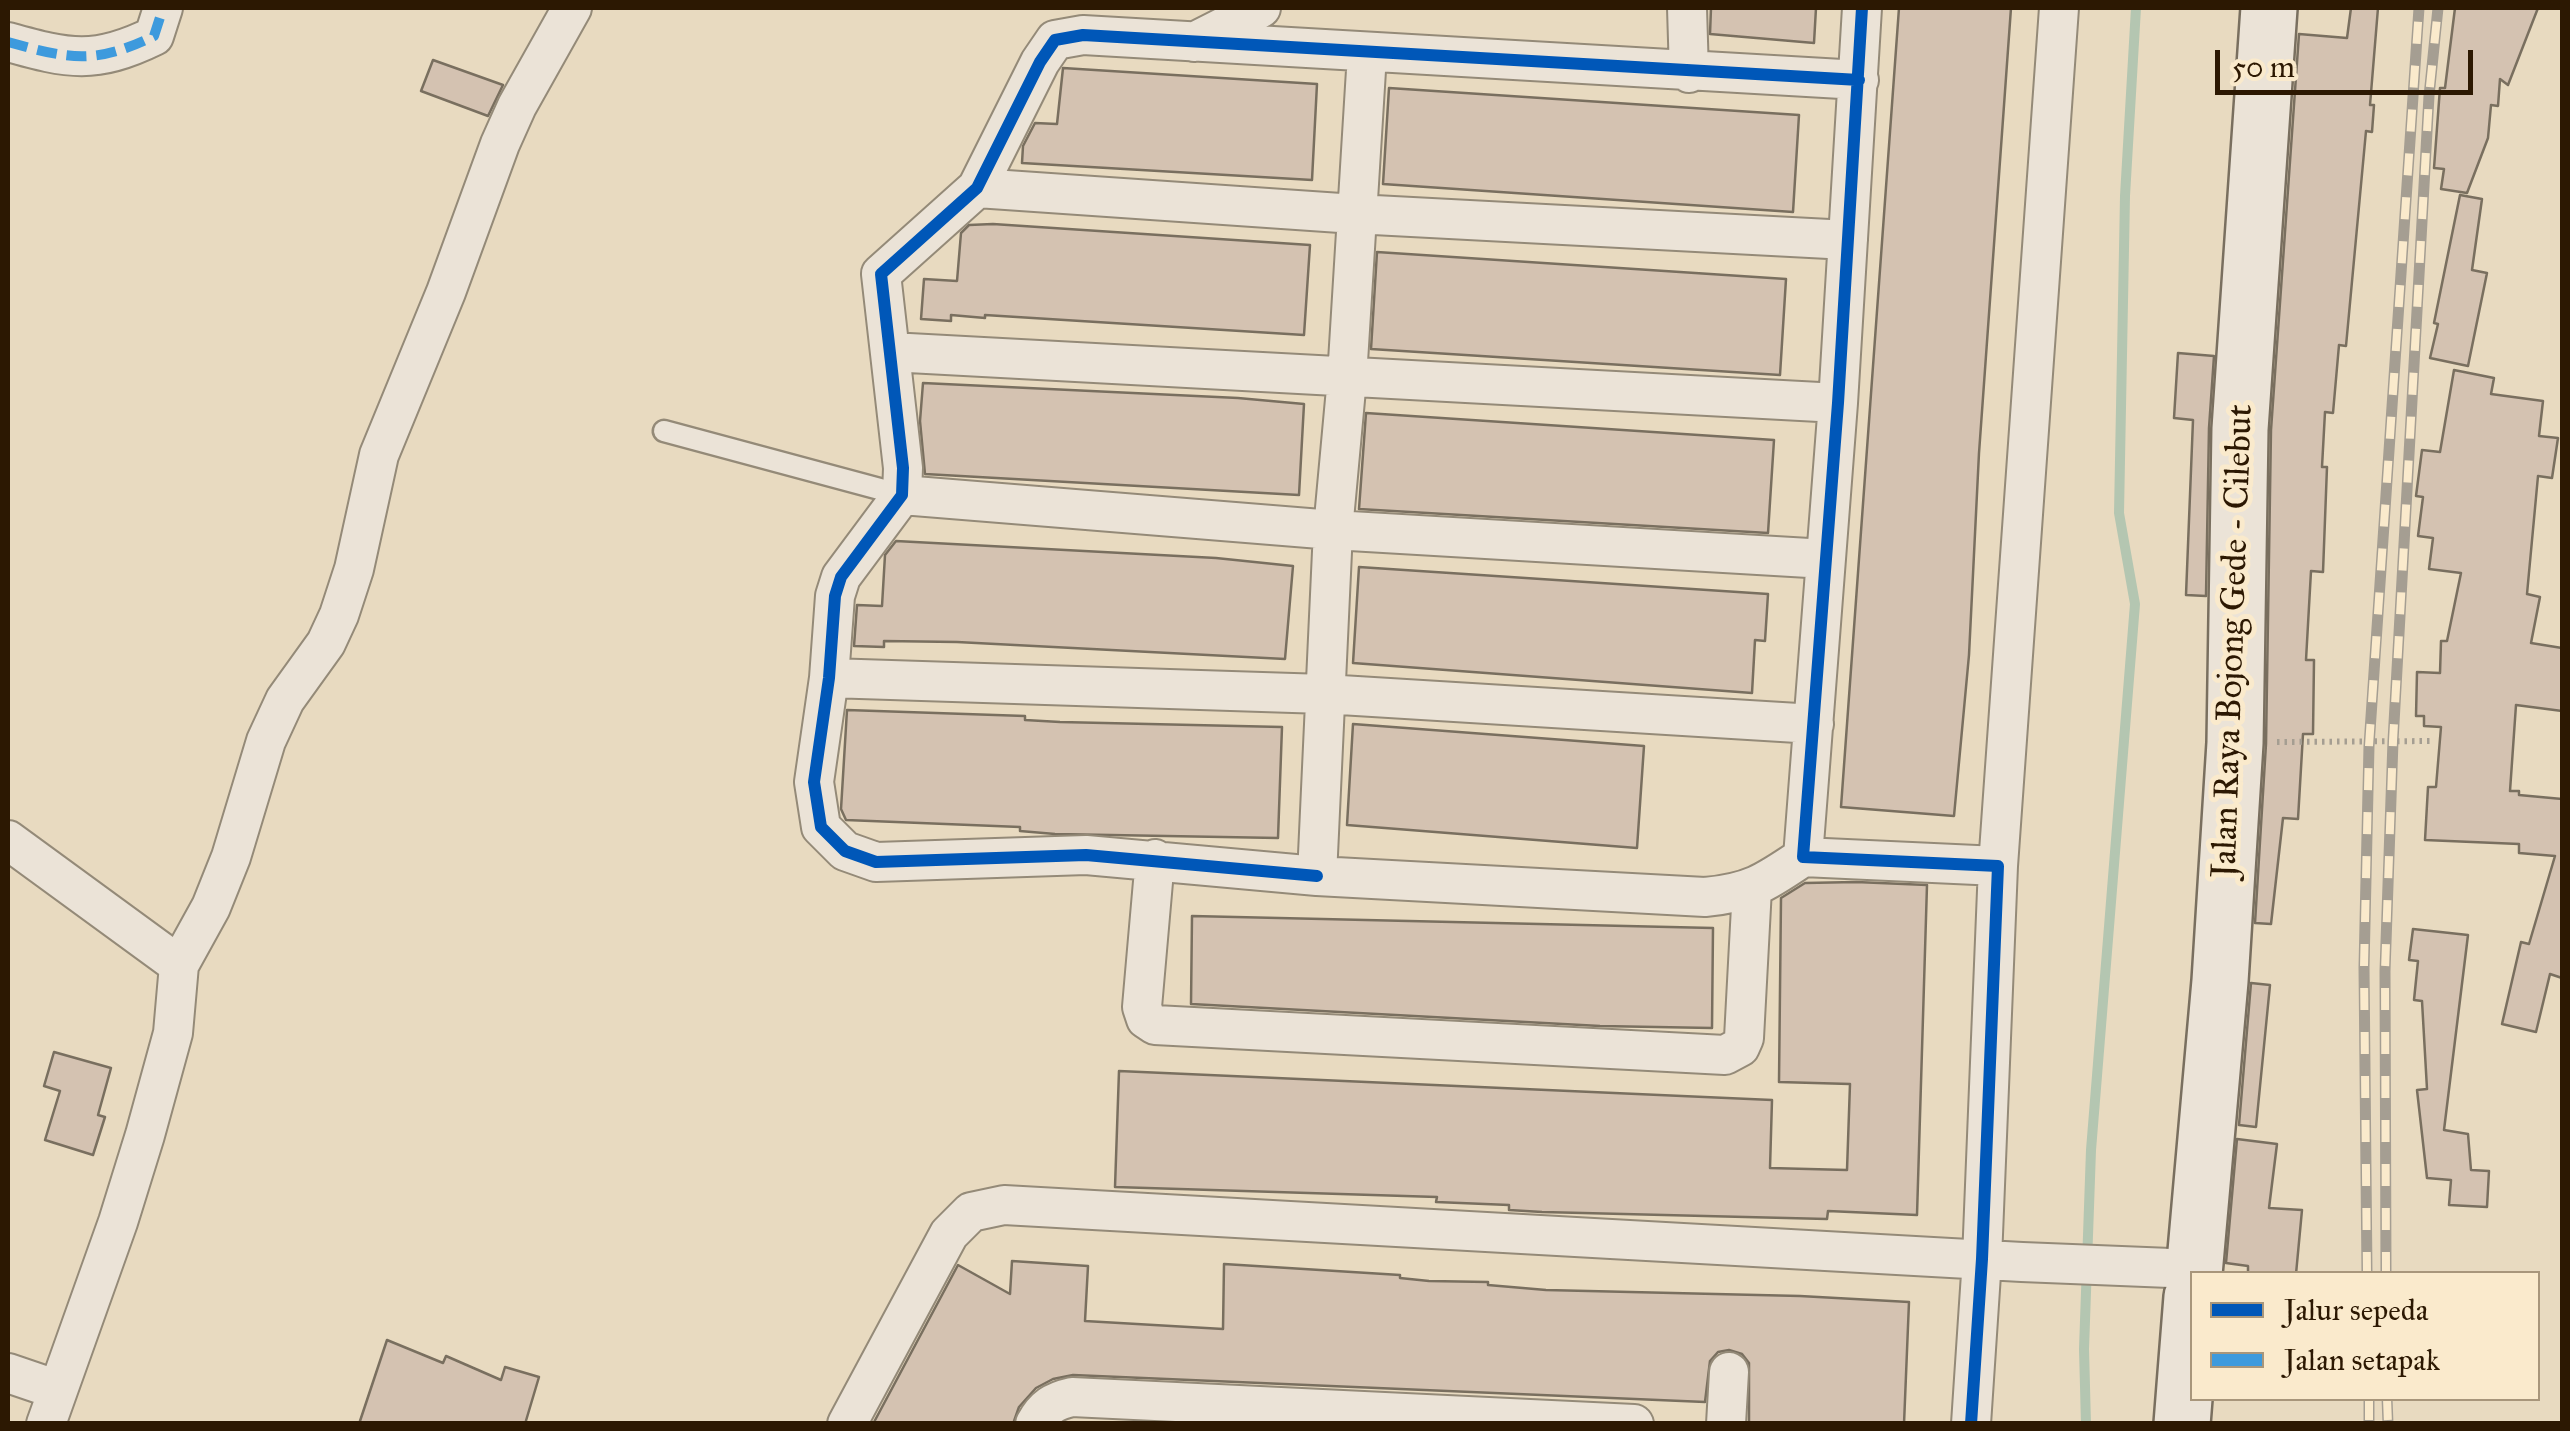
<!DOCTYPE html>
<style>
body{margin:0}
#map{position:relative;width:2570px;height:1431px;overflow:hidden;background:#e8dac0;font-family:"IM FELL Great Primer",serif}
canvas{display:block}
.frame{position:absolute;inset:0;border:10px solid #2c1802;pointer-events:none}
.legend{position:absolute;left:2190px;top:1271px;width:350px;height:130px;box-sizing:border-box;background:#faeacc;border:2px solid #a8967b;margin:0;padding:12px 18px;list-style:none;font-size:30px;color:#2c1802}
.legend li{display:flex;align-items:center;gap:20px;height:50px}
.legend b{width:50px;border:2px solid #a8967b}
.scale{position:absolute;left:2215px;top:50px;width:258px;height:45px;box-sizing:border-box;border:5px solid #2c1802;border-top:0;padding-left:12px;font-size:30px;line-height:35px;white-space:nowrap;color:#2c1802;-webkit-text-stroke:8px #faeacc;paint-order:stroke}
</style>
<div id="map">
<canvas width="2570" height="1431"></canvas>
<div class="frame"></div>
<ul class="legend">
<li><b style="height:12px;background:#0057b8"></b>Jalur sepeda</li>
<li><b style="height:12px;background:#3d9add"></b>Jalan setapak</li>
</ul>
<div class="scale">50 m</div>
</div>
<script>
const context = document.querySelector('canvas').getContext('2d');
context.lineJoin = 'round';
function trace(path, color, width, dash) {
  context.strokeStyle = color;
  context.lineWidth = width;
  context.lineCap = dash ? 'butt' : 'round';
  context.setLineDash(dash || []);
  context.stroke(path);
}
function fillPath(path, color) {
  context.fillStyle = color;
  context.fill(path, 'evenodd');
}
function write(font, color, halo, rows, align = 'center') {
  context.font = font + ' "IM FELL Great Primer",serif';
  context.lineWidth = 10;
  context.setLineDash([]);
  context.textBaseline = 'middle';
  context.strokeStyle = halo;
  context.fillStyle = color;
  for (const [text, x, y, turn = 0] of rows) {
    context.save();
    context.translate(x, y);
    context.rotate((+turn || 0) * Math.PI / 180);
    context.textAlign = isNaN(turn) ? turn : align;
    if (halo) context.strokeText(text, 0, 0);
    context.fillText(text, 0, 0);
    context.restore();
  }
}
const stream = new Path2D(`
 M2086 1424 2084 1349 2091 1150 2135 604 2119 513 2125 196 2136 8`);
const building = new Path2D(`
 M1711 8H1816L1814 43 1710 34Z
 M1899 8H2011L1979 453 1969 655 1954 816 1841 807Z
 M2351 8H2378L2370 105H2374L2372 132 2366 131 2346 346 2339 345 2333 413 2325 412 2322 467H2327L2323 572 2311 571 2306 660H2314L2313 734H2303L2298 819 2283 818 2271 924 2255 923 2266 744 2271 430 2299 34 2347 38Z
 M2455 8H2538L2508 85 2500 79 2498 106 2491 105 2488 138 2467 193 2441 189 2444 169 2434 168 2440 88H2445Z
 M433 60 503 85 488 116 421 91Z
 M1063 68 1317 84 1312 180 1022 163 1023 146 1035 123 1057 124Z
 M1389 88 1799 115 1793 212 1383 184Z
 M2460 195 2482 199 2472 270 2487 273 2468 366 2430 358 2438 324 2434 323Z
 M993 224 1310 245 1304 335 985 315V318L951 315V321L921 319 924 279 957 281 961 233 969 225Z
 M1377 252 1786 279 1780 375 1371 349Z
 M2178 353 2214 356 2209 428 2206 596 2186 595 2193 420 2174 418Z
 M2454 370 2494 378 2491 394 2543 401 2539 436 2558 438 2552 478 2538 476 2527 594 2540 597 2531 643 2562 648V711L2516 705 2510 791H2519V795L2562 799V978L2550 974 2536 1032 2502 1024 2521 942 2529 944 2555 856 2519 853V844L2425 840 2428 787H2436L2441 727 2424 726V716H2416L2417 672 2440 673 2441 641H2447L2461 573 2429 569 2433 538 2418 536 2423 497 2416 496 2422 450 2440 452Z
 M923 383 1238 398 1304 404 1299 495 925 474 920 421Z
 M1366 413 1774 440 1768 533 1359 509Z
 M896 541 1216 558 1293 566 1285 659 957 642 884 641V647L854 646 857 605 882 606 885 555Z
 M1359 567 1768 594 1765 641 1755 640 1752 693 1353 663Z
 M847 710 1025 716V720L1060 722 1282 727 1278 838 1055 834 1020 831V827L846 820 841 809Z
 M1353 724 1644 746 1637 848 1347 825Z
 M1856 882 1927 885 1917 1215 1828 1211 1827 1219 1542 1212 1509 1210V1205L1436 1202 1437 1197 1115 1187 1119 1071 1772 1100 1770 1168 1847 1170 1850 1084 1779 1082 1781 898 1805 883Z
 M1192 916 1713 928 1712 1028 1600 1026 1191 1004Z
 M2413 929 2468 935 2444 1130 2468 1134 2471 1170 2489 1171 2487 1207 2449 1205 2451 1180 2427 1178 2417 1090 2427 1089 2422 1001 2414 1000 2418 961 2409 960Z
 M2251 983 2270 985 2256 1127 2239 1125Z
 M54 1052 111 1068 98 1115 105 1117 93 1155 45 1140 60 1091 44 1086Z
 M2237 1139 2277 1144 2269 1208 2302 1210 2296 1274H2248V1266L2226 1263Z
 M1012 1261 1088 1266 1085 1321 1223 1329 1224 1264 1400 1275V1278L1429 1281 1488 1282V1285L1546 1290 1800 1296 1909 1302 1904 1424H1749V1363L1742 1354 1729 1350 1718 1352 1710 1361 1705 1402 1073 1375 1053 1379 1036 1388 1019 1407 1013 1424H873L958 1265 1010 1294Z
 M387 1340 443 1363 446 1356 501 1380 505 1367 539 1377 525 1424H359Z`);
const path = new Path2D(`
 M2277 742 2432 741`);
const service = new Path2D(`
 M664 431 902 495`);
const minor = new Path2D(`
 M1687 8 1689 73
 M1862 8 1838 403 1803 857 1998 866 1982 1259 1971 1424
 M8 42C69 59 95 65 154 36L163 8
 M1194 42 1261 8
 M1367 54 1347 378 1333 530 1317 876 1705 897C1751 893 1766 882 1803 857
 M977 188 1355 214 1848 240
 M890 352 1838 403
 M902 495 1333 530 1826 559
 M829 678 1324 694 1814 724
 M8 840 179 965
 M1155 859 1142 1007 1146 1019 1155 1025 1725 1055 1740 1047 1744 1038 1752 888
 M1998 866 2059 8
 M1317 876 1086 855 876 862 845 851 821 827 814 782 829 678 835 596 841 577 902 495 903 468 881 274 977 188 1040 62 1055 40 1083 35 1859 80
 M8 1373 55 1389
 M46 1424 118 1222 145 1135 173 1033 179 965 211 907 231 857 266 741 285 700 326 643 339 615 354 569 379 455 446 292 500 144 517 106 572 8
 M847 1424 949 1234 971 1212 1004 1205 2022 1262 2195 1269
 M1035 1424C1044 1407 1054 1401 1072 1397L1634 1424
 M1726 1424 1729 1372`);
const secondary = new Path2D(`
 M2194 1274 2220 981 2235 743 2240 429 2269 8
 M2182 1424 2192 1297`);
const rail = new Path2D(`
 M2367 1274 2364 967 2369 746 2419 8
 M2386 1274 2385 971 2393 741 2429 96 2438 8
 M2369 1398V1424
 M2387 1398 2388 1424`);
const quiet = new Path2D(`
 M8 42C69 59 95 65 154 36L163 8`);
const cycleway = new Path2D(`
 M1862 8 1838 403 1803 857 1998 866 1982 1259 1971 1424
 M1317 876 1086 855 876 862 845 851 821 827 814 782 829 678 835 596 841 577 902 495 903 468 881 274 977 188 1040 62 1055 40 1083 35 1859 80`);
const streetNames = [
 ["Jalan Raya Bojong Gede - Cilebut",2234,641,-88]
];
trace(stream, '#b4c6b1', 10);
fillPath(building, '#d4c2b1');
trace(building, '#796f5f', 2.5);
trace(service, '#948a78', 25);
trace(minor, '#948a78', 42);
trace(secondary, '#796f5f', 60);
trace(path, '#a59e92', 6, [2.5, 5]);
trace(service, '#ebe3d7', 20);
trace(minor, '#ebe3d7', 38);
trace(secondary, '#ebe3d7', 55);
trace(rail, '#a59e92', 11);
trace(rail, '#faeacc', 8, [22]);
trace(quiet, '#3d9add', 10, [20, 10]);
trace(cycleway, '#0057b8', 12);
write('35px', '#2c1802', '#faeacc', streetNames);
</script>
